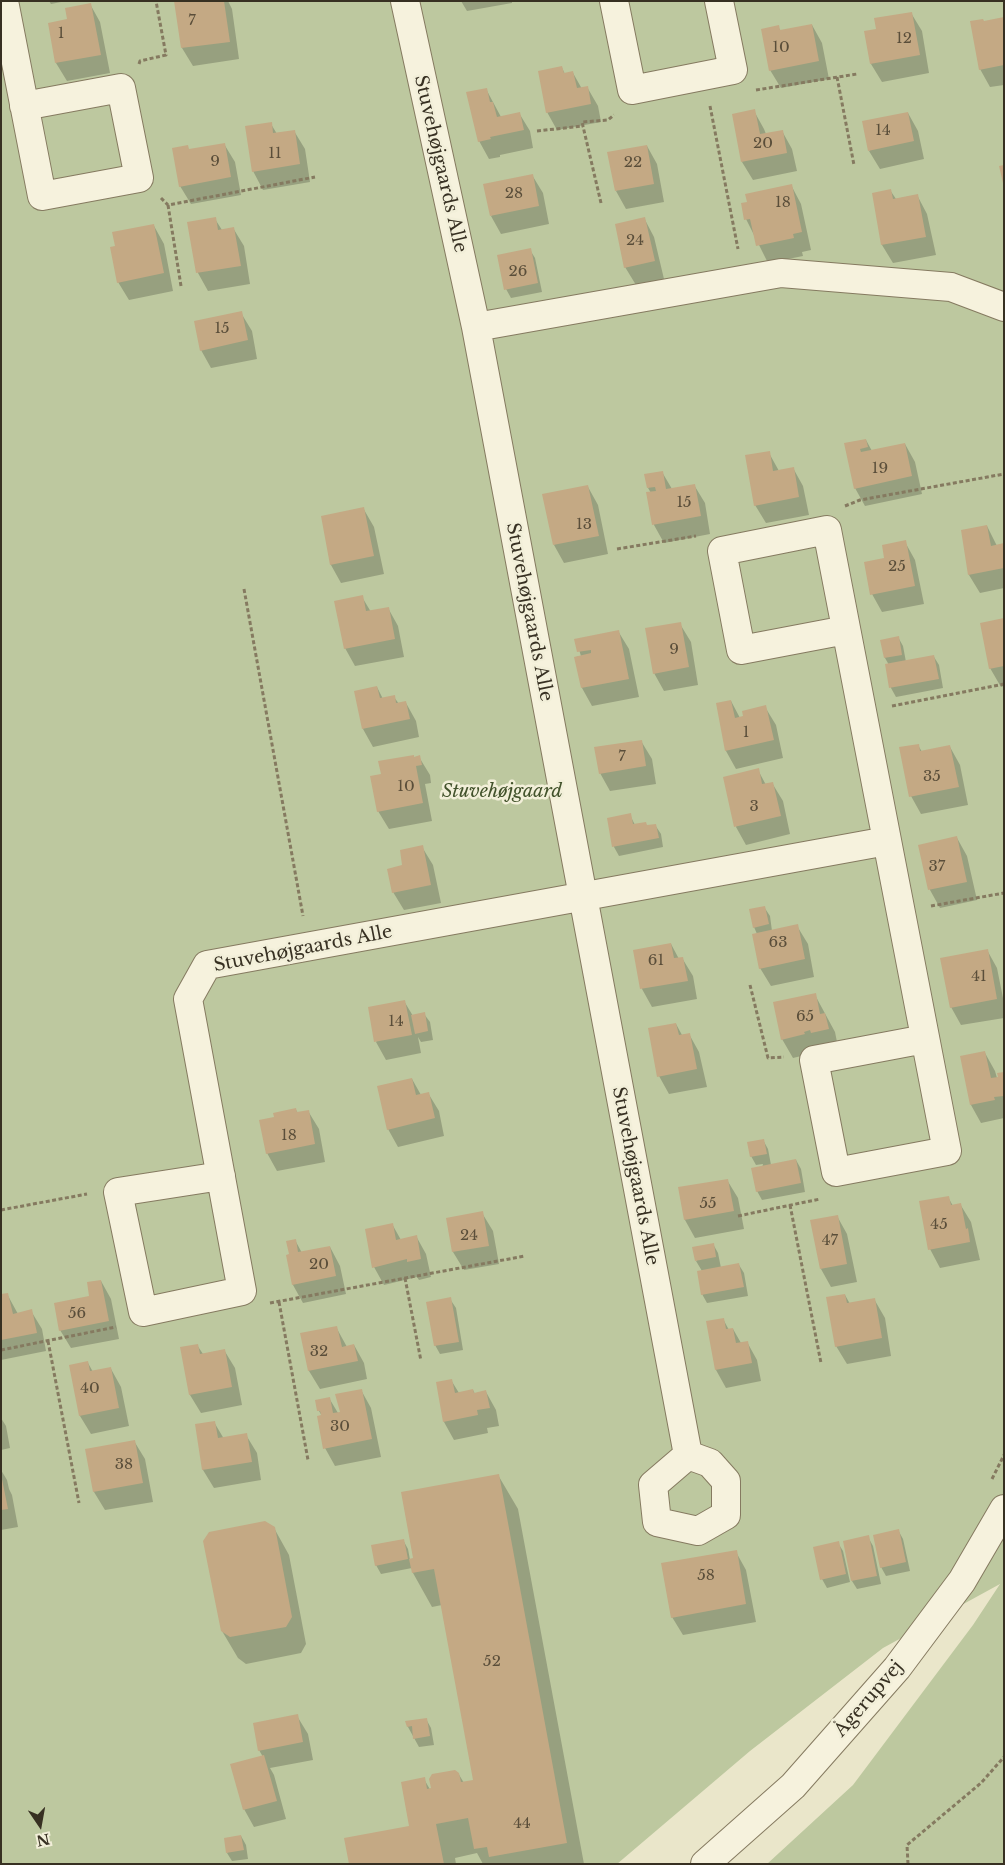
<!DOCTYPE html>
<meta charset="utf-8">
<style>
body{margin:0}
#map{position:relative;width:1005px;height:1865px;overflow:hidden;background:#eae6ca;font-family:"Libre Baskerville",serif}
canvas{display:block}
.frame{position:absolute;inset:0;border:2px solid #373022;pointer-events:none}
.north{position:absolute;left:15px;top:1800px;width:50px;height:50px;-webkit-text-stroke:4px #f2efd9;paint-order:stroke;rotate:168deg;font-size:14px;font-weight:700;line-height:20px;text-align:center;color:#373022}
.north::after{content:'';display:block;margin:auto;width:18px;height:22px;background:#373022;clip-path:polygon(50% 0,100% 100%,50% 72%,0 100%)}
</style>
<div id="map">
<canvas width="1005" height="1865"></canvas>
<div class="frame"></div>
<div class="north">N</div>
</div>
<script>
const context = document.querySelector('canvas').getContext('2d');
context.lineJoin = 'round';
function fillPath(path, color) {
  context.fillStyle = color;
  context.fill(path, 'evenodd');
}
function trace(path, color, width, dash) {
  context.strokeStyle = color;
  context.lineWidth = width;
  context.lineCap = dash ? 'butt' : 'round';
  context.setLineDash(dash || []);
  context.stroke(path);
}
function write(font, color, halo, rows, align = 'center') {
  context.font = font + ' "Libre Baskerville",serif';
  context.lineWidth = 5;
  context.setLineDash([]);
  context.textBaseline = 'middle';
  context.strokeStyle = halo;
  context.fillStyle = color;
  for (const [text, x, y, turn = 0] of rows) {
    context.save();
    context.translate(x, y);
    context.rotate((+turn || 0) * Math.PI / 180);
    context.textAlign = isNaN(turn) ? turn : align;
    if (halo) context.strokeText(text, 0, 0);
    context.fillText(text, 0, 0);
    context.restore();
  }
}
const green = new Path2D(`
 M1 1H1004V1864H767L853 1785 973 1625 1000 1584 883 1648 750 1751 617 1864H1Z`);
const shadow = new Path2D(`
 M49 1H66L51 4Z
 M176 1H228L232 9 239 59 193 66 182 48Z
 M461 1H512V3L467 11Z
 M90 4 100 22 110 73 67 81 56 63 69 20Z
 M911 13 922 31 929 73 882 82 871 64 878 30Z
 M1004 18V85L990 87 980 69 984 22Z
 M812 25 822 43 829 79 781 88 770 70 778 27 781 31Z
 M562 68 565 74 573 73 582 89 587 87 598 106 601 122 557 130 547 112Z
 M486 89 501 117 519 113 530 131 533 148 500 155V157L489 159 478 139Z
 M754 111 764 129 766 134 782 131 792 149 797 171 753 180 742 162Z
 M908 113 918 131 924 159 880 169 869 151Z
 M271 124 277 134 294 131 305 149 310 182 263 190 253 171Z
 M224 144 235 162 241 195 191 204 180 186 189 150Z
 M647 146 657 164 664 202 626 209 616 191Z
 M532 175 543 193 549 224 501 234 491 216Z
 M791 185 801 204 811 250 802 252 803 256 768 263 746 219Z
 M890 190 896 199 917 195 927 214 936 255 893 263 882 245 874 194Z
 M644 218 654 237 664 279 636 285 625 267Z
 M215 219 222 230 233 228 244 246 250 284 208 291 198 273 189 223Z
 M154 226 164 244 173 291 129 300 118 282Z
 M530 250 535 258 542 292 511 298 506 289Z
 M241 313 252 331 257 359 211 368 201 350Z
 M866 440 872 451 905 444 915 462 922 494 865 506 855 488 846 444Z
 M769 453 779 471 793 468 803 486 809 515 766 523 755 505Z
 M662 472 672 489 694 485 705 503 710 534 664 543 654 525 651 493 648 488Z
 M588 487 598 505 608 554 564 563 554 545Z
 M363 508 374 527 384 574 341 583 331 565 322 517Z
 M987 526 997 546 1004 545V588L980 593 969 575Z
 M905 542 915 560 924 604 882 612 872 594 886 559Z
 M362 597 371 612 388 608 398 626 404 657 355 666 345 648Z
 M1004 619V686L1001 687 990 668Z
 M680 624 691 642 698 685 664 691 654 673Z
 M618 631 629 649 639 697 592 706 582 688 576 657 581 656 576 640Z
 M898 637 903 646 906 662 934 657 939 665 943 688 896 697 891 688 886 665H889L885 658 882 641Z
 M377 687 383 699 394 697 399 704 406 703 416 721 419 737 373 747 363 729Z
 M731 701 740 718 765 707 776 725 783 758 736 769 726 751 717 704Z
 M641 741 652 759 656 784 610 791 600 773Z
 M918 745 922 752 950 747 960 765 968 805 921 814 911 796Z
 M419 757 430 775 431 783 425 784 432 821 389 829 378 811 382 775Z
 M758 770 766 785 772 783 783 801 790 834 746 845 736 827Z
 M630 815 635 825 647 827 655 825 661 834 663 847 619 856 614 847 608 819Z
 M957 838 967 856 977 900 940 908 930 890 920 846Z
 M422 847 433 865 441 903 404 910 393 892 404 866Z
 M764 907 770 916 772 931 797 926 808 944 814 977 771 986 760 968 757 934 754 927Z
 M671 944 679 959 682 958 693 976 697 999 652 1007 642 989 634 951Z
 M987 950 997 968 1004 1003V1018L961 1025 951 1007Z
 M815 995 835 1032 838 1047 793 1058 782 1039Z
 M404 1001 413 1016 424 1014 430 1022 433 1040 421 1042 418 1037 421 1053 386 1060 376 1042Z
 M676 1024 682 1035 689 1034 699 1052 707 1087 669 1094 659 1076Z
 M985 1053 995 1071 997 1078 1004 1073V1118L981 1123 971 1105Z
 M412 1079 421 1095 428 1093 439 1111 444 1136 398 1147 388 1129Z
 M296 1110 298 1113 308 1111 319 1129 325 1162 277 1171 267 1153 276 1118Z
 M763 1140 768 1149 771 1165 796 1160 801 1169 805 1192 762 1200 757 1191 763 1164 756 1165 751 1156Z
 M727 1180 738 1198 744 1229 695 1238 685 1220 679 1188Z
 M948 1197 953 1206 960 1204 971 1222 980 1260 940 1268 930 1249Z
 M482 1213 493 1231 499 1264 464 1270 453 1252 447 1219Z
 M837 1216 847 1234 857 1282 831 1287 821 1269Z
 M392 1224 401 1240 416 1236 426 1254 431 1277 419 1280 417 1277 384 1285 374 1267Z
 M295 1240 302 1253 330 1247 340 1266 346 1294 303 1303 293 1285 287 1256 290 1255Z
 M713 1244 718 1253 721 1268 739 1265 744 1273 748 1296 707 1303 702 1294V1271L696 1261Z
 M101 1281 111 1299 119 1339 71 1348 60 1330 91 1297Z
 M7 1294 18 1314 31 1311 42 1329 46 1351 1 1360V1295Z
 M845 1295 850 1304 874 1299 885 1318 891 1356 847 1364 836 1346Z
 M450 1299 456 1308 463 1350 440 1354 435 1345Z
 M723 1319 729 1330 733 1329 741 1343 747 1342 757 1360 761 1381 726 1388 716 1370Z
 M336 1327 347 1347 354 1345 364 1363 367 1379 320 1389 309 1371 302 1334Z
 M197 1345 203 1354 224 1350 235 1368 242 1405 201 1413 190 1395Z
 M88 1363 93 1372 111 1369 121 1387 129 1426 91 1434 80 1416Z
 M451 1380 459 1393 473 1390 475 1394 486 1392 496 1410 499 1426 487 1428 488 1433 454 1440 444 1422Z
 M361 1390 371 1408 381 1457 335 1466 325 1448 322 1416 319 1411 329 1398 338 1413H341Z
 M1 1418 6 1426 10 1448 1 1450Z
 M214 1422 224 1439 246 1435 257 1453 261 1480 214 1488 203 1470 196 1425Z
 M134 1441 145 1459 153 1502 105 1510 94 1492 87 1450Z
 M1 1470 7 1480 9 1489 12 1495 18 1527 1 1530Z
 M498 1475 518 1509 584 1864H483L477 1853 455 1858 456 1864H350L411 1827 424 1779 432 1793 458 1773 464 1783 475 1781 442 1605 432 1607 413 1573 412 1568 381 1574 376 1565 403 1540 408 1549 410 1560 415 1559Z
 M274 1528 289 1555 306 1644 301 1653 246 1664 238 1658 222 1631Z
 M898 1530 903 1539 910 1571 886 1576 881 1567Z
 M868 1537 873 1546 881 1584 857 1589 852 1581Z
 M838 1543 843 1551 850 1582 827 1588 822 1579Z
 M736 1552 746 1570 756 1622 683 1635 672 1617Z
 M297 1716 308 1734 313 1760 270 1768 274 1775 286 1819 254 1827 244 1809 263 1757 259 1750Z
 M426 1719 431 1728 434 1745 419 1747 408 1727 407 1722Z
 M241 1836 246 1845 248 1859 232 1861 227 1853Z`);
const building = new Path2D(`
 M174 1H224L230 42 181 48Z
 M91 3 101 55 55 63 48 23 67 19 65 8Z
 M912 12 920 55 870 64 864 31 876 29 874 18Z
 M1004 17V65L979 70 970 21 983 19 984 21Z
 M812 24 819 61 769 71 761 29 779 25 780 30Z
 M562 66 564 73 573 71 577 88 588 86 591 104 546 113 538 71Z
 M487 88 490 102H493L497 117 520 112 524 130 490 137 491 139 478 142 466 92Z
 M755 109 760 134 783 130 787 153 741 162 732 114Z
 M908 112 914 141 868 151 862 121Z
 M272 122 273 133 295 130 300 164 252 172 245 126Z
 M225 143 231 177 179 187 172 148 188 145 189 149Z
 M647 145 654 184 615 191 607 152Z
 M1004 165V183H1003L999 166Z
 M533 174 539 206 490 216 483 184Z
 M792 184 802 232 793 234 794 238 756 246 750 219 744 220 741 203 747 202 745 194Z
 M891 189 893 199 918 194 926 237 881 245 872 193Z
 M216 217 218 230 234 227 241 266 196 273 187 222Z
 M645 217 655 261 624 268 615 224Z
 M154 224 164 273 117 283 110 247 115 246 112 232Z
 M531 248 538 283 504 290 497 255Z
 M242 311 248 340 200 351 194 321Z
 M866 439 868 447 860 449 861 452 905 443 912 476 854 489 844 443Z
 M770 451 773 471 794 467 799 497 754 506 745 455Z
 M663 471 666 489 695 484 701 516 652 525 646 492 656 491 655 487 647 488 644 474Z
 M588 485 599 536 553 545 542 494Z
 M364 507 374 556 330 565 321 516Z
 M987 525 991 546 1004 543V568L968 575 961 530Z
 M906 540 915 586 870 595 864 562 884 558 882 545Z
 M363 595 366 611 389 607 395 639 344 649 334 601Z
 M1004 618V666L989 669 980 623Z
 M681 622 689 667 653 674 645 628Z
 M619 630 629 679 581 688 574 657 591 653V650L577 652 574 639Z
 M899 636 902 655 884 658 880 640Z
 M934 655 939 679 889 688 885 664Z
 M377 686 380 698 395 695 396 703 406 701 410 719 362 729 354 691Z
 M731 700 735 718 743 716 742 711 766 705 774 740 725 751 716 703Z
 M642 740 646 766 599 774 594 747Z
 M919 744 920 751 950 745 959 787 909 797 899 747Z
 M414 755V757L420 755 422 765 416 766 423 803 377 812 370 776 381 774 378 761Z
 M759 768 762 784 773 782 781 816 734 827 723 777Z
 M631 813 633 824 646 822 647 825 656 824 659 838 612 847 607 818Z
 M957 836 967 882 928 890 918 845Z
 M423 845 431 885 392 893 387 869 402 865 400 850Z
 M765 906 769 924 753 928 749 909Z
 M798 924 805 959 759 969 752 934Z
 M671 943 674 958 683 957 688 981 640 989 633 950Z
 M988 949 997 999 950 1008 940 958Z
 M816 993 820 1014 825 1013 829 1029 811 1033 810 1030 804 1032 805 1034 781 1040 773 1002Z
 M405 1000 412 1035 374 1042 368 1007Z
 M425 1012 428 1031 415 1034 411 1015Z
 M676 1023 679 1035 690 1033 697 1069 657 1077 648 1028Z
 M985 1051 991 1078 998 1077 997 1073 1004 1072V1096L994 1097 995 1100 970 1105 960 1056Z
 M412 1078 416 1095 429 1092 435 1118 387 1130 377 1086Z
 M296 1108 297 1112 309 1110 315 1144 266 1154 259 1120 274 1117 273 1113Z
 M764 1139 767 1154 750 1157 747 1142Z
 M796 1159 801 1183 756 1192 751 1168Z
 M728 1179 734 1211 684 1220 678 1187Z
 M949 1196 951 1205 961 1203 966 1229 968 1228 970 1242 928 1250 919 1201Z
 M483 1211 489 1246 452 1252 446 1218Z
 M838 1215 847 1264 820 1269 810 1220Z
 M393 1223 396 1240 417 1235 421 1259 407 1262V1259L372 1268 365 1229Z
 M296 1239 298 1252 330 1246 336 1276 292 1285 286 1255 289 1254 286 1241Z
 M714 1243 716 1257 695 1261 692 1247Z
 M739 1263 744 1287 701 1295 697 1271Z
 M101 1280 109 1321 59 1331 54 1303 89 1296 87 1282Z
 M8 1293 13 1314 32 1309 37 1333 1 1340V1294Z
 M845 1294 847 1303 875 1298 882 1338 835 1347 826 1297Z
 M451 1297 459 1342 434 1346 426 1302Z
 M724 1318 726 1329 733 1328 736 1343 748 1341 752 1363 715 1370 706 1321Z
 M337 1326 342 1347 354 1344 358 1361 308 1371 300 1333Z
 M198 1344 200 1354 225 1349 232 1387 189 1395 180 1347Z
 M88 1361 90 1371 111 1367 119 1408 79 1416 69 1365Z
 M452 1379 455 1393 473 1389 474 1393 486 1390 490 1408 477 1410 478 1415 443 1422 436 1382Z
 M362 1389 372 1439 323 1449 317 1416 321 1415 320 1411H317L315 1400 330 1397 333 1413 340 1412 335 1394Z
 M215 1421 218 1438 247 1433 252 1462 202 1470 195 1424Z
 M135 1440 143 1483 93 1492 85 1449Z
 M1 1474 8 1509 1 1510Z
 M499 1474 567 1843 489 1857 487 1847 474 1849 468 1818 436 1824 444 1864H349L344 1838 409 1826 401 1782 425 1777 427 1789 431 1788 429 1779 432 1774 455 1770 459 1773 461 1782 473 1780 434 1569 412 1573 409 1559 413 1558 401 1492Z
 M265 1521 275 1527 292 1617 286 1627 230 1637 221 1631 203 1541 209 1532Z
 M899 1529 906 1562 880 1568 873 1535Z
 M869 1535 877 1576 851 1581 843 1541Z
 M404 1539 408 1559 375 1566 371 1545Z
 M839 1541 846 1574 820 1580 813 1547Z
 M737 1550 746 1604 671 1618 661 1563Z
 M298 1714 303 1742 258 1751 253 1723Z
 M427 1718 430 1736 413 1739 412 1726 407 1727 405 1721Z
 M264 1755 277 1801 243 1810 230 1764Z
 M241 1835 244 1850 226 1853 224 1838Z`);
const path = new Path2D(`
 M139 64 140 61 166 55 156 1
 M837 77 854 165
 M756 90 857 74
 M710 106 738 249
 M537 131 583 126
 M161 198 168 205 315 177
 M601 203 582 122 608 120 614 115
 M168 205 181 286
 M845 506 860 500 1004 474
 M617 549 696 536
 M244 589 303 916
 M892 706 1004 684
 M931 906 1004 893
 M750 985 768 1058 784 1057
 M790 1205 821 1363
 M1 1210 87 1194
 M738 1216 820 1199
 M405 1278 421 1361
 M279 1302 308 1460
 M270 1303 525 1256
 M48 1341 79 1503
 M1 1350 116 1327
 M992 1479 1004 1455
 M908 1864 907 1845 981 1783 1004 1757`);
const minor = new Path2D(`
 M4 1 42 196 139 178 121 88 24 106
 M405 1 476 327 781 273 951 287 1004 307
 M614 1 632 90 733 70 719 1
 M476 327 688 1455 653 1485 657 1522 698 1531 726 1515V1481L710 1463 688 1455
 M846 630 741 650 722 551 827 530 947 1151 836 1172 814 1060 925 1039
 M221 1176 118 1192 143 1312 242 1291 188 999 207 965 887 841
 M705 1864 793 1786 897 1668 962 1581 1004 1509`);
const numberNames = [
 ["7",192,21],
 ["1",61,34],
 ["12",904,39],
 ["10",781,48],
 ["14",883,131],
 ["20",763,144],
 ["11",275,154],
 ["9",215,162],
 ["22",633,163],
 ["28",514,194],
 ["18",783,203],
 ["24",635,241],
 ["26",518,272],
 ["15",222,329],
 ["19",880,469],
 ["15",684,503],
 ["13",584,525],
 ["25",897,567],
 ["9",674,650],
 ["1",746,733],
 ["7",622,757],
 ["35",932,777],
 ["10",406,787],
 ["3",754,807],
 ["37",937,867],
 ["63",778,943],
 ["61",656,961],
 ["41",979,977],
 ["65",805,1017],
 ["14",396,1022],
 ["18",289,1136],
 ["55",708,1204],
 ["45",939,1225],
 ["24",469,1236],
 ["47",830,1241],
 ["20",319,1265],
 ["56",77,1314],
 ["32",319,1352],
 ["40",90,1389],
 ["30",340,1427],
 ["38",124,1465],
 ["58",706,1576],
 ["52",492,1662],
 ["44",522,1824]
];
const streetNames = [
 ["Stuvehøjgaards Alle",440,164,77],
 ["Stuvehøjgaards Alle",529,612,79],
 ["Stuvehøjgaards Alle",303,949,-11],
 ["Stuvehøjgaards Alle",635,1176,79],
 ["Ågerupvej",869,1699,-49]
];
const parkNames = [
 ["Stuvehøjgaard",502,792]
];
fillPath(green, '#bdc89f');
fillPath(shadow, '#0003');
fillPath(building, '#c4a984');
trace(minor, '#857a60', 30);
trace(path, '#857a60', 3, [4, 2.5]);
trace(minor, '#f6f2dd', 28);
write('15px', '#5a4e3a', null, numberNames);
write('18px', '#373022', '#f2efd9', streetNames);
write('italic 18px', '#42522b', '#f2efd9', parkNames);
</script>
